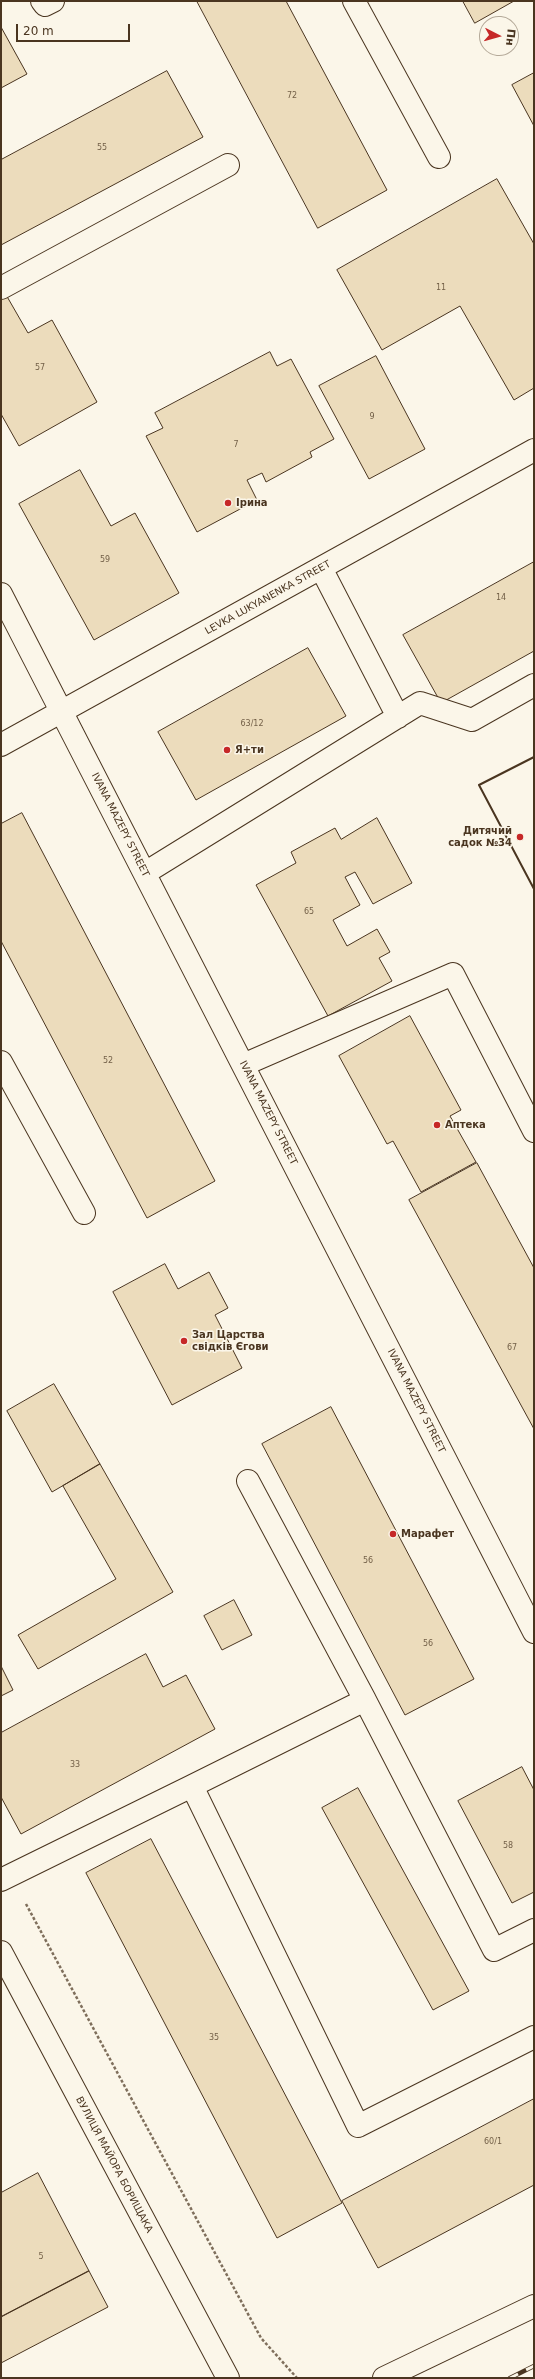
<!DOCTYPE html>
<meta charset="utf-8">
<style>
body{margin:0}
#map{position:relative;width:535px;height:2379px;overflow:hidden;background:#fbf6e9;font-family:"DejaVu Sans",sans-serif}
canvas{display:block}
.frame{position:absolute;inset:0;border:2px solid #4a3520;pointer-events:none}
.north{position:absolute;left:479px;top:16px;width:40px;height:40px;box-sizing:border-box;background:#fbf6e9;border:1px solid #b4a999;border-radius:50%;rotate:96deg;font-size:11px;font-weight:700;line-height:16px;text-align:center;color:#4a3520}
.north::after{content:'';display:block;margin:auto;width:14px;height:18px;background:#c62828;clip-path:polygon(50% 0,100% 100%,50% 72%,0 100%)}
.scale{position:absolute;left:16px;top:24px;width:114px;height:18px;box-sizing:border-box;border:2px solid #4a3520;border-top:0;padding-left:5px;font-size:12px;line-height:14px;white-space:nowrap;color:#4a3520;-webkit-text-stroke:3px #fbf6e9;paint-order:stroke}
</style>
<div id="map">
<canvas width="535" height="2379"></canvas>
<div class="frame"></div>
<div class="north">Пн</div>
<div class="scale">20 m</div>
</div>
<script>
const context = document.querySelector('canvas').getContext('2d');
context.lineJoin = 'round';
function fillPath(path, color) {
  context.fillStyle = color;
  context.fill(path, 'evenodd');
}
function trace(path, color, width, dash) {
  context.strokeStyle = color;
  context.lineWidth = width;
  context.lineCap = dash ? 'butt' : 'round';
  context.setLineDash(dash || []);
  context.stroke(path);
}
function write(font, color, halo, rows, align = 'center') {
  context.font = font + ' "DejaVu Sans",sans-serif';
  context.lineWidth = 3;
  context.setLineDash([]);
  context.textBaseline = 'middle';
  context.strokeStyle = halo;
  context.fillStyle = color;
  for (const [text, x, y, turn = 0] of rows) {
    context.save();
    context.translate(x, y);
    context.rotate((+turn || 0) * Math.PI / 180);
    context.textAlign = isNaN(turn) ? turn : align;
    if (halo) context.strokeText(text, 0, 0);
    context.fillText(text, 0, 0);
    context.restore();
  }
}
const building = new Path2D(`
 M197 1H286L387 190 318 228Z
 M463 1H514L475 23Z
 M1 27 27 74 1 88Z
 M167 71 203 137 1 245V160Z
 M534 73V126L512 85Z
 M497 179 534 244V388L514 400 460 306 382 350 337 270Z
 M5 293 28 333 52 320 97 402 19 446 1 414V295Z
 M270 352 277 366 291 359 334 439 310 452 312 457 266 482 262 473 247 480 257 500 197 532 146 436 163 428 155 413Z
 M376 356 425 449 369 479 319 386Z
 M80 470 111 526 135 513 179 593 94 640 19 504Z
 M534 562V651L441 703 403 635Z
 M308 648 346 716 196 800 158 732Z
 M22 813 215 1181 147 1218 1 941V824Z
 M377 818 412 883 373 904 355 872 345 877 360 905 333 920 347 946 377 929 390 952 379 958 392 981 328 1016 256 885 296 863 291 852 335 828 341 839Z
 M410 1016 461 1110 450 1116 476 1162 421 1192 393 1141 387 1144 339 1056Z
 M477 1163 534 1268V1429L409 1200Z
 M165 1264 178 1289 209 1272 228 1308 215 1315 242 1368 172 1405 113 1292Z
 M54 1384 100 1464 52 1492 7 1411Z
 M331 1407 474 1679 405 1715 262 1444Z
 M100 1464 173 1592 38 1669 18 1635 116 1579 63 1486Z
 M234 1600 252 1635 222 1650 204 1616Z
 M146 1654 163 1687 186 1675 215 1729 21 1834 1 1797V1733Z
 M1 1666 13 1690 1 1696Z
 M522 1767 534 1790V1892L512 1903 458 1801Z
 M358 1788 469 1991 433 2010 322 1808Z
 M151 1839 342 2203 277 2238 86 1873Z
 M534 2099V2185L378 2268 342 2201Z
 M38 2173 89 2271 1 2317V2193Z
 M89 2271 108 2307 1 2363V2317Z`);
const path = new Path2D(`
 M26 1904 261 2338 297 2378`);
const minor = new Path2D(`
 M42 1 45 5 53 1
 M354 1 439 157
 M1 288 228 165
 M321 568 398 717
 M1 594 534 1632
 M1 745 534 450
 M145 873 420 703 472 720 534 685
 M1 1062 84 1213
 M243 1065 453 974 534 1131
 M248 1481 365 1700
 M1 1880 192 1786
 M534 1930 494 1950 365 1700 192 1786 358 2126 534 2037
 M1 1952 228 2378
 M384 2378 534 2306`);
const rail = new Path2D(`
 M510 2378 534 2366`);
const wall = new Path2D(`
 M534 757 479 785 534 889`);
const markers = [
 [228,503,4,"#c62828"],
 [227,750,4,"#c62828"],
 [520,837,4,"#c62828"],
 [437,1125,4,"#c62828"],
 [184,1341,4,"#c62828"],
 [393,1534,4,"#c62828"]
];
const numberNames = [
 ["72",292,96],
 ["55",102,148],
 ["11",441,288],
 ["57",40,368],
 ["9",372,417],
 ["7",236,445],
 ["59",105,560],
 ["14",501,598],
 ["63/12",252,724],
 ["65",309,912],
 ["52",108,1061],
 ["67",512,1348],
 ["56",368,1561],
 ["56",428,1644],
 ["33",75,1765],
 ["58",508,1846],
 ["35",214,2038],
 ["60/1",493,2142],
 ["5",41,2257]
];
const poiNames = [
 ["Ірина",236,503],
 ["Я+ти",235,750],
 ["Дитячий",512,831,"right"],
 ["садок №34",512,843,"right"],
 ["Аптeка",445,1125],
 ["Зал Царства",192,1335],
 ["свідків Єгови",192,1347],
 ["Марафет",401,1534]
];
const streetNames = [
 ["LEVKA LUKYANENKA STREET",268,598,-29],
 ["IVANA MAZEPY STREET",120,825,63],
 ["IVANA MAZEPY STREET",268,1113,63],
 ["IVANA MAZEPY STREET",416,1401,63],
 ["ВУЛИЦЯ МАЙОРА БОРИЩАКА",114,2165,62]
];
fillPath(building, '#ecdcbc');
trace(building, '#4a3520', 1);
trace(minor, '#4a3520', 24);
trace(path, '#7f6f5c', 2.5, [3, 2]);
trace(minor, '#fbf6e9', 22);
trace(rail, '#4a3520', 4.5);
trace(rail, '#fbf6e9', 3, [9]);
trace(wall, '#4a3520', 2);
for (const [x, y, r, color] of markers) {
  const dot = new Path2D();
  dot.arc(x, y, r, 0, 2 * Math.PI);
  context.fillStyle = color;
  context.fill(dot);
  trace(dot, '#fbf6e9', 1.5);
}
write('8px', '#725f47', null, numberNames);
write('bold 10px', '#4a3520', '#fbf6e9', poiNames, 'left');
write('10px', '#4a3520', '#fbf6e9', streetNames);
</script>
